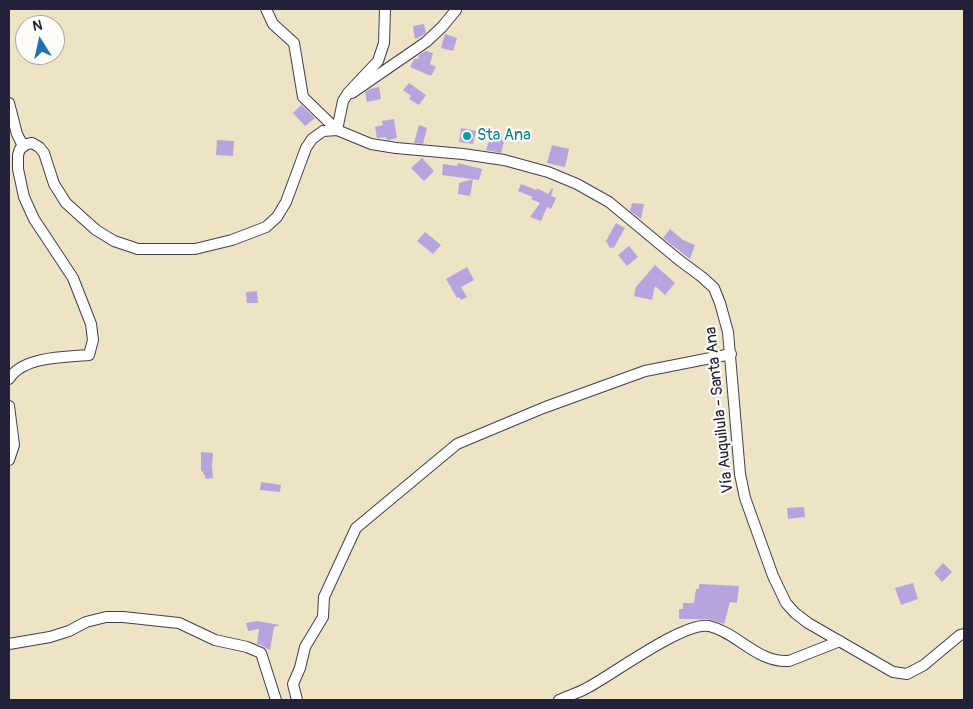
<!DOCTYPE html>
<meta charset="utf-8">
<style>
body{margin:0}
#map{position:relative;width:973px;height:709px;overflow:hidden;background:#eee4c5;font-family:Pangolin,sans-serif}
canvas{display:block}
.frame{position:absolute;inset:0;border:10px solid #22223b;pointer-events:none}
.north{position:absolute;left:15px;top:15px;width:50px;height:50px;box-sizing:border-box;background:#fdfcf7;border:1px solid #a5a5ac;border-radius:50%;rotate:350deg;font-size:14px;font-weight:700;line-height:20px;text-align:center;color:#22223b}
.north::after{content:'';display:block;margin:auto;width:18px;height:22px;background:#1f6fb2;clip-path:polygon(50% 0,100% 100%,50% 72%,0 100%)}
</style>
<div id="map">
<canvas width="973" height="709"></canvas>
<div class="frame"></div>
<div class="north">N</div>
</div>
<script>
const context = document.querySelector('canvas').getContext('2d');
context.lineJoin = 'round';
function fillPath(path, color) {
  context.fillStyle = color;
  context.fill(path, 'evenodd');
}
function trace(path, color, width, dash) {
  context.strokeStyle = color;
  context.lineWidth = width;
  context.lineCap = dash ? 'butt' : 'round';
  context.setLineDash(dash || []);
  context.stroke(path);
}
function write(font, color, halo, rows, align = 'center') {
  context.font = font + ' Pangolin,sans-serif';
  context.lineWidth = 4.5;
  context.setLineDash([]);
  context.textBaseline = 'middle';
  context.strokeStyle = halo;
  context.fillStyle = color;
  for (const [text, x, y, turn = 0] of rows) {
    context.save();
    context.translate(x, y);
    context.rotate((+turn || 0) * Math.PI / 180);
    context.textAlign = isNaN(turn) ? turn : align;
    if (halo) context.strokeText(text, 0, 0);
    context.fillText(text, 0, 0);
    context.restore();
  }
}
const building = new Path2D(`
 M424 24 426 33 420 37 415 39 413 26Z
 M445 34 457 38 453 51 441 48Z
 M426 51 433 53 430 64 436 67 431 76 410 67 414 59H418L419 55Z
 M409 83 426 95 419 105 409 99 411 96 403 90Z
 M379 87 381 99 367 102 365 92 370 89Z
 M301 105 315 118 305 126 293 113Z
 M394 119 397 138 389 140 386 139V137L377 138 375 127 383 125 382 121Z
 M419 125 427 128 423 144 414 143Z
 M461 128 476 131 473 144 459 142Z
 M491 134 505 138 501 153 486 150Z
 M217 140 234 141 233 156 216 155Z
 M552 145 569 149 565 167 547 163Z
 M422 158 434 171 424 181 411 168Z
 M458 163 482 169 479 180 442 175 443 164 457 166Z
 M473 179 470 196 458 194 459 183Z
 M521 184 536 190 537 188 548 194 552 188 553 189 551 196 556 198 551 209 547 207 541 221 530 217 540 203 531 199 533 197 518 191Z
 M632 203 644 204 641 219 630 211Z
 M616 223 625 228 613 249 612 247 610 248 606 241Z
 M670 229 683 240 695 245 690 259 663 238Z
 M425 232 441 245 433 254 417 241Z
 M629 246 638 257 627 266 618 255Z
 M655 265 675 283 665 295 655 286 652 300 634 296 636 287Z
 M467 267 474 280 461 287 467 297 461 300 459 297 457 298 446 279Z
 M257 291 258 303H247L246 292Z
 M201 452 213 453 212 466 213 478 206 479 203 472 201 471Z
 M261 482 281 485 280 492 260 490Z
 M804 507 805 517 788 519 787 508Z
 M943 563 952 572 942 582 934 573Z
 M913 583 918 599 901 605 895 588Z
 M699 584 739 586 737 603 730 602 724 624 708 619H679V609H683V603H694L696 589H699Z
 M257 621 280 625 274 627 270 650 262 646V645L257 644 259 629 248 631 246 623Z`);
const street = new Path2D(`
 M266 9 273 24 294 43 303 97 337 130
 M348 93H352L426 42 442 27 456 10
 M9 103 17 134 23 146
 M337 130 343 101 348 93 378 61 384 43 385 9
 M9 379C23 356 66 357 89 355L93 340 91 324 73 278 34 219 24 197 18 169V155L20 149 27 144 32 143 39 147 44 153 54 184 66 203 96 230 114 241 138 249H195L232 240 266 227 277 217 286 202 306 148 312 139 323 131 337 130 371 144 396 148 463 154 504 160 548 172 577 184 609 202 679 260 702 277 714 288 720 303 728 332 740 474 745 498 773 576 786 603 795 613 808 623 893 672 907 674 924 665 960 635 964 634
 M9 406 14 445 9 460
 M9 644 50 637 69 631 86 622 106 617H123L179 623 215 640 247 647 261 653 276 700
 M297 700 293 684 300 668 305 647 323 617 324 597 356 528 457 444 543 408 645 371 731 354
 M559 700C568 696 578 693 587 688 612 675 684 621 709 626 738 633 757 663 789 661L840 641`);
const markers = [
 [467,136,5,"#0f9aa8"]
];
const cultureNames = [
 ["Sta Ana",477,136]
];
const streetNames = [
 ["Vía Auquilula - Santa Ana",720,410,-96]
];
fillPath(building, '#b5a4de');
trace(street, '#413f50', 12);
trace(street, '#fff', 10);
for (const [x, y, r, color] of markers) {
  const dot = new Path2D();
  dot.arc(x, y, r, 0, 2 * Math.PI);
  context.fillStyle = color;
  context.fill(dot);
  trace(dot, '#fdfcf7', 2);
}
write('16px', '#0d838f', '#fdfcf7', cultureNames, 'left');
write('16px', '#22223b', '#fdfcf7', streetNames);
</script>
